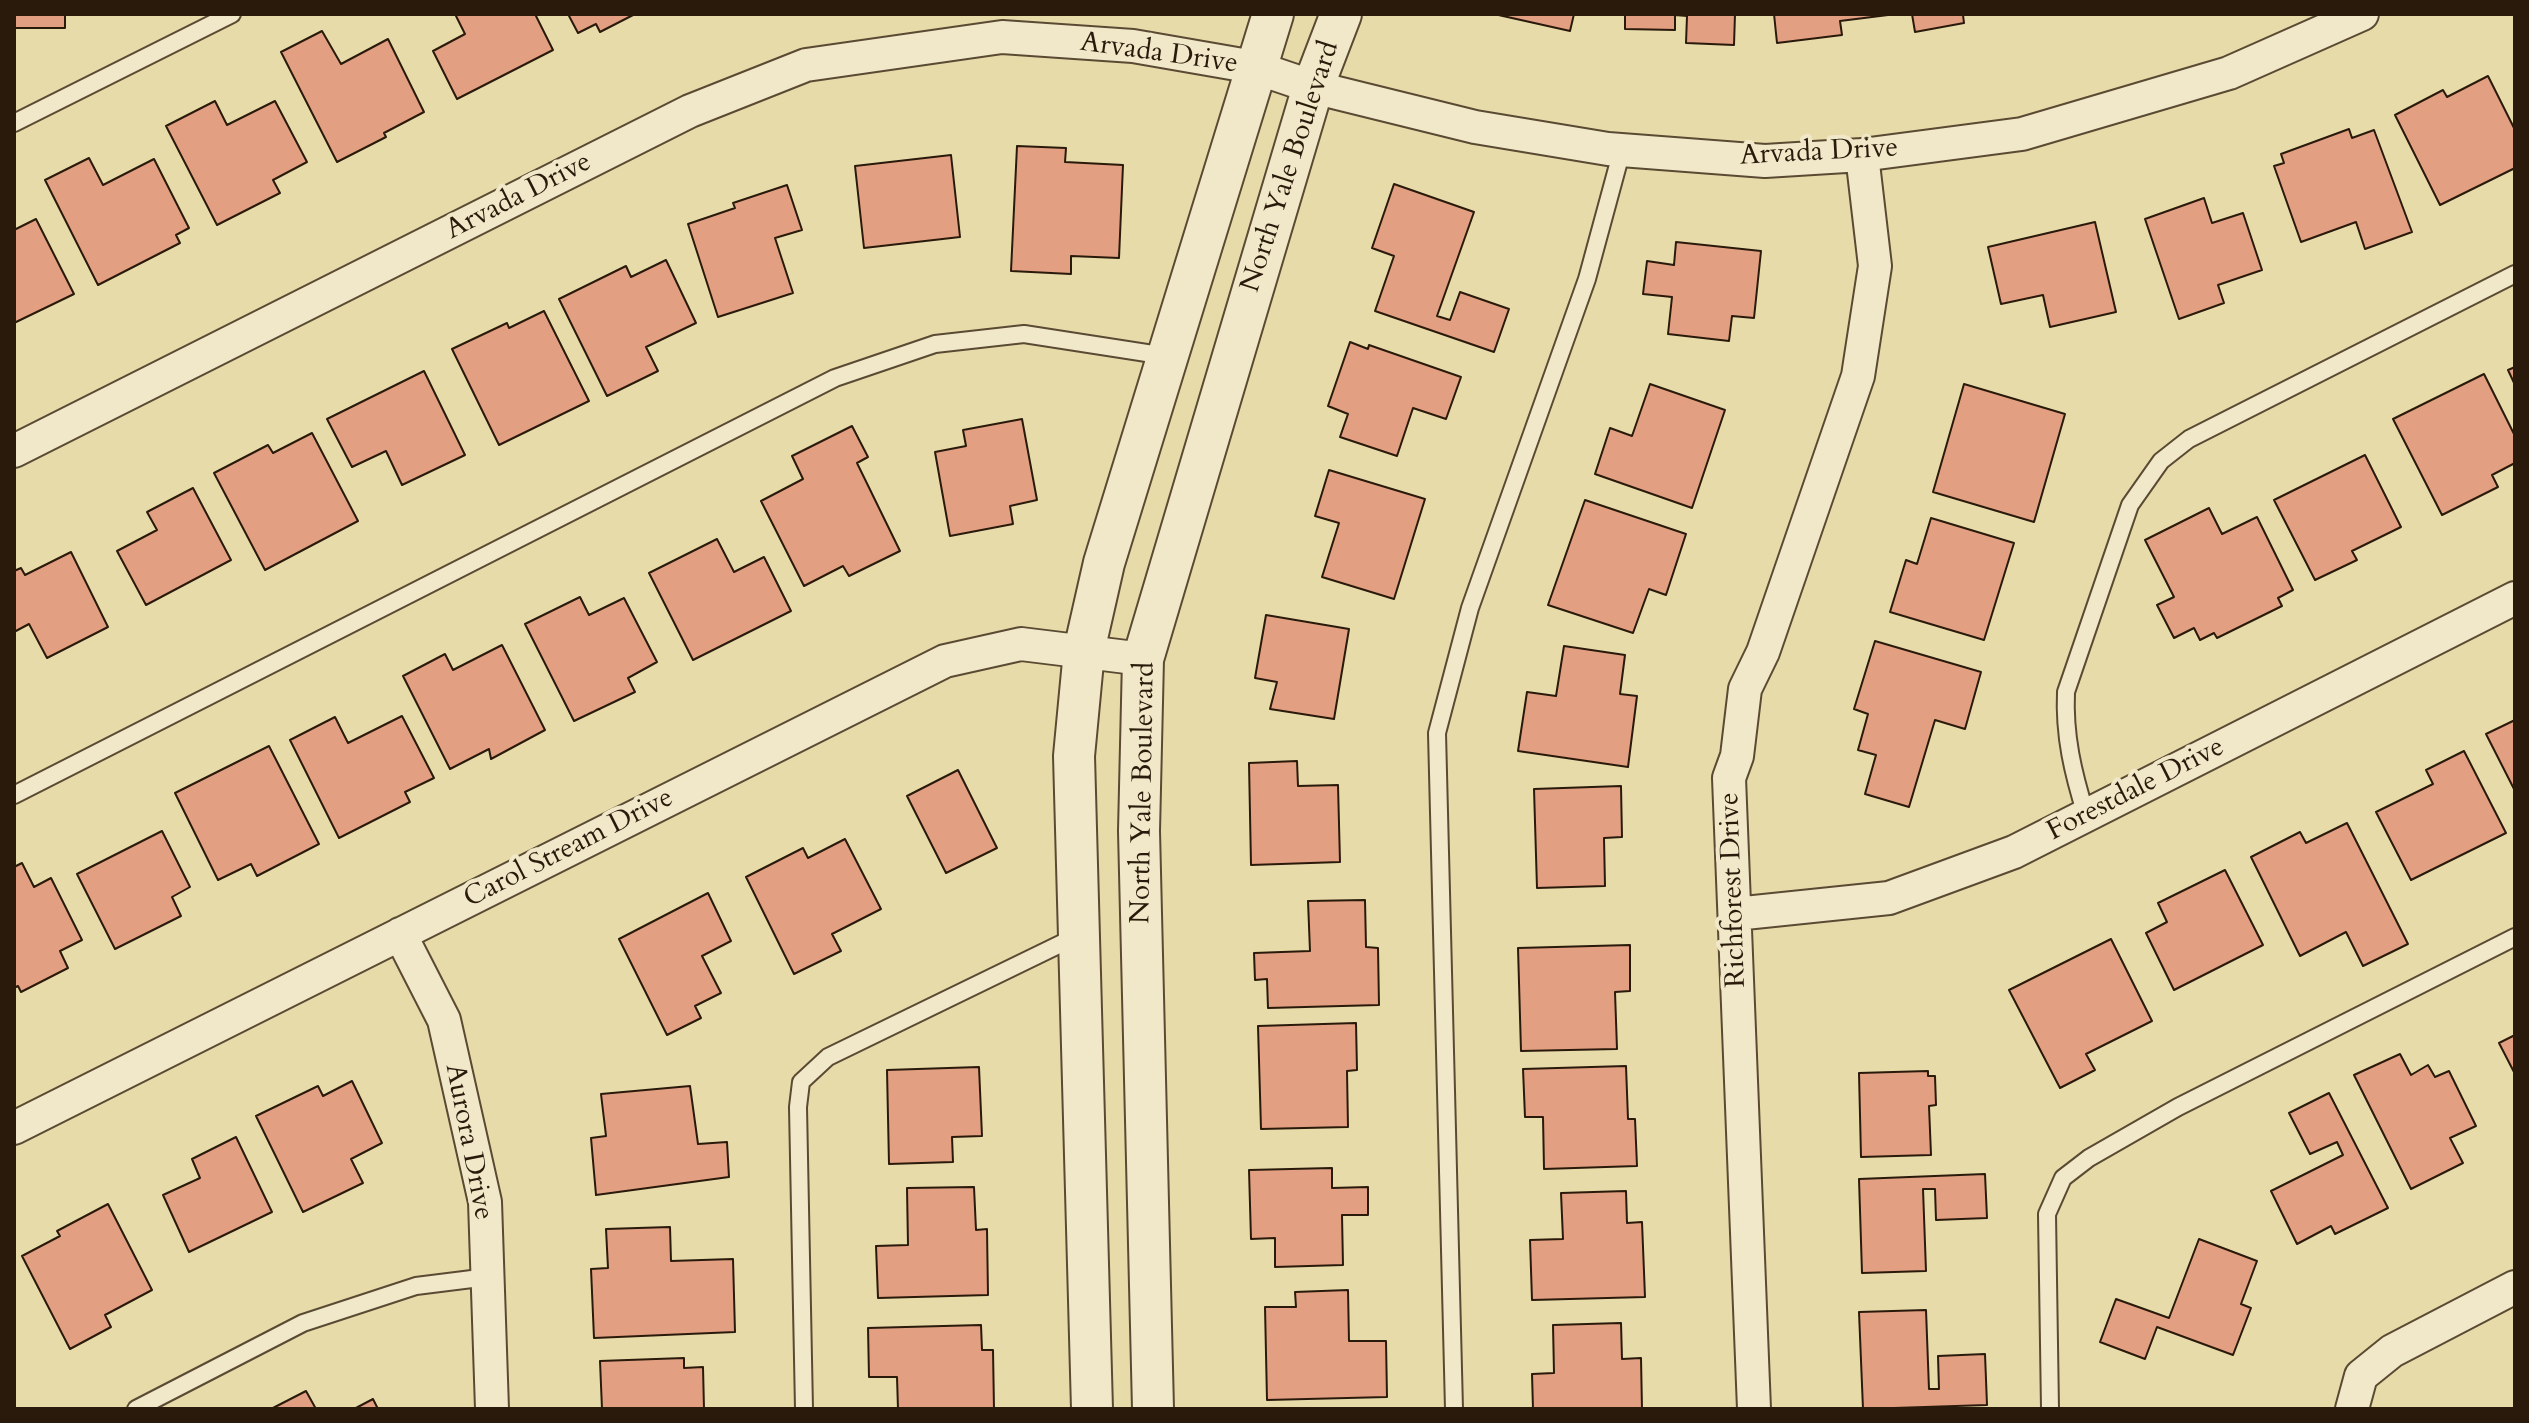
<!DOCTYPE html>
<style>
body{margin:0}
#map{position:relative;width:2529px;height:1423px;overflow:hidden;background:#e8dbaa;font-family:Cardo,serif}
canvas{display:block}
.frame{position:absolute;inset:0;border:16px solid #2a1a0b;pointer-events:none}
</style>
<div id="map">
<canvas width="2529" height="1423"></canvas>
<div class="frame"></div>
</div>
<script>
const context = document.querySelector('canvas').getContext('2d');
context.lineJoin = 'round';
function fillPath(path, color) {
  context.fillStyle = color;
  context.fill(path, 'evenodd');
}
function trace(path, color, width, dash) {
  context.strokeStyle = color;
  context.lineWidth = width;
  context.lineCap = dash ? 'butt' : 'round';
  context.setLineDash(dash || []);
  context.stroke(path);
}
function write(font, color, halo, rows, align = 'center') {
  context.font = font + ' Cardo,serif';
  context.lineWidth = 8;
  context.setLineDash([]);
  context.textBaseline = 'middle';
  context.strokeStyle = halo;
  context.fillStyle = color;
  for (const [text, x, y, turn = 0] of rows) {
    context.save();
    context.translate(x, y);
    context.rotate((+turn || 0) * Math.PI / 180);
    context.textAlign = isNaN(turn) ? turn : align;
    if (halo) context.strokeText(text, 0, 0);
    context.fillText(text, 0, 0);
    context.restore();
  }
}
const building = new Path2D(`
 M14 14H65V28H14Z
 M455 14H535L553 50 457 99 433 51 465 34Z
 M568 14H635L600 32 596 24 578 33Z
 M1494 14H1574L1570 31Z
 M1625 14H1735L1734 45 1686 43 1687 16 1675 15V30L1625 29Z
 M1774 14H1888V15L1840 21 1842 35 1777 43Z
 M1912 14H1970L1963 15 1964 23 1915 32Z
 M322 31 341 64 388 39 424 112 384 133 386 137 337 162 281 52Z
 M2488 76 2515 130V168L2440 205 2395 115 2443 90 2447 97Z
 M215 101 227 125 275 101 307 162 273 180 280 193 217 225 166 126Z
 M2349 129 2352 138 2374 130 2412 232 2365 249 2356 222 2301 242 2274 166 2284 163 2281 154Z
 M1017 146 1066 148 1065 162 1123 165 1119 258 1071 256V274L1011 271Z
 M951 155 960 237 864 248 855 166Z
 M89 158 103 185 154 159 189 228 176 235 180 243 98 285 45 180Z
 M1394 184 1474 212 1437 316 1450 320 1460 292 1509 309 1494 352 1375 311 1394 256 1372 248Z
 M787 185 802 230 775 238 793 293 718 317 688 224 735 208 733 203Z
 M2204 198 2212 223 2243 213 2262 270 2218 285 2224 303 2179 319 2145 219Z
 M36 219 74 294 14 323V230Z
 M2095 222 2116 312 2050 327 2043 295 2001 304 1988 247Z
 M1676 242 1761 251 1754 318 1732 316 1729 341 1668 334 1672 297 1643 294 1647 261 1674 265Z
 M666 260 696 323 646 347 658 371 607 396 559 299 626 266 631 277Z
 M544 311 589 401 499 445 452 349 507 323 509 328Z
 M1350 342 1368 349 1369 345 1461 377 1446 419 1413 408 1397 456 1340 437 1348 414 1328 406Z
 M2515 367V385L2508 370Z
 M424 371 465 455 402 485 386 451 352 467 327 419Z
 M2484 374 2515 436V463L2492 475 2498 487 2442 515 2393 419Z
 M1650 384 1725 410 1692 508 1595 474 1610 428 1632 436Z
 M1964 384 2065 414 2034 522 1933 492Z
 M1022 419 1037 500 1010 506 1013 524 950 536 935 452 966 446 963 430Z
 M852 426 868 457 857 463 900 551 849 576 843 566 804 586 761 501 803 479 792 456Z
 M312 433 358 521 265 570 214 473 268 445 273 453Z
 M2365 455 2401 527 2352 551 2357 560 2315 580 2274 500Z
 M1329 470 1425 499 1394 599 1322 577 1339 523 1315 516Z
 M193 488 231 560 146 605 117 551 157 530 147 512Z
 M1585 500 1686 534 1666 595 1649 589 1633 633 1548 605Z
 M2209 508 2222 534 2257 517 2293 590 2278 598 2282 606 2217 638 2214 633 2200 640 2194 628 2174 638 2157 605 2174 597 2145 540Z
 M1931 518 2014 543 1984 640 1890 612 1906 560 1917 564Z
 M717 539 734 572 764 557 791 611 693 660 649 573Z
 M71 552 108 627 47 658 29 624 14 632V571L21 568 25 575Z
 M580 597 589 615 624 598 657 662 628 678 635 692 574 721 525 624Z
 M1266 615 1349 629 1334 719 1270 709 1277 682 1255 678Z
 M1875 641 1981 672 1965 729 1935 720 1909 807 1865 794 1876 755 1858 750 1868 714 1854 709Z
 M502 645 545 730 491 759 489 749 450 769 403 676 445 654 453 670Z
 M1564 646 1625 655 1620 694 1637 696 1628 767 1518 751 1527 692 1556 696Z
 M402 716 434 778 405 792 410 802 339 838 290 740 335 717 348 743Z
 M2515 720V791L2486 734Z
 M269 746 319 844 257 876 251 864 218 880 175 793Z
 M2464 751 2506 833 2411 880 2376 812 2433 784 2426 770Z
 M1297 761 1298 786 1338 785 1340 862 1251 865 1249 763Z
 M958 770 997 848 946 873 907 796Z
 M1621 786 1622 837 1604 838 1605 886 1537 888 1534 789Z
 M2347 823 2408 944 2363 966 2346 932 2300 956 2251 857 2300 832 2306 843Z
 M162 831 190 887 172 897 181 916 115 949 77 874Z
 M845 839 881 909 832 934 841 951 794 974 746 877 803 848 808 858Z
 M22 863 34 887 51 878 82 940 60 951 68 968 21 992 18 986 14 988V867Z
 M2225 870 2263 945 2174 990 2146 933 2167 922 2158 903Z
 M708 893 731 941 702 956 721 993 695 1006 701 1018 667 1035 619 939Z
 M1365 900 1366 947 1378 948 1379 1005 1268 1008 1267 979 1255 980 1254 953 1310 951 1308 901Z
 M2111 939 2152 1021 2086 1054 2095 1070 2060 1088 2009 990Z
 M1630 945V991L1615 992 1617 1049 1521 1051 1518 948Z
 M1356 1023 1357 1070 1347 1071 1348 1127 1261 1129 1258 1026Z
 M2515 1035V1074L2499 1043Z
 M2400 1054 2411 1075 2428 1065 2435 1077 2449 1071 2476 1126 2450 1138 2463 1163 2411 1189 2354 1075Z
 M1626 1066 1628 1119H1635L1637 1166 1544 1169 1543 1117H1525L1523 1069Z
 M979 1067 982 1136 952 1137 953 1162 889 1164 887 1070Z
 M1928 1071V1076H1935L1936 1105 1929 1106 1931 1155 1861 1157 1859 1073Z
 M352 1081 382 1143 351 1159 363 1183 303 1212 256 1116 318 1086 323 1096Z
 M690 1086 698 1144 727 1142 729 1177 596 1195 591 1138 606 1136 601 1094Z
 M2329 1093 2388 1208 2335 1234 2331 1226 2297 1244 2271 1191 2343 1155 2337 1142 2310 1154 2289 1113Z
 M236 1137 272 1212 189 1252 163 1195 200 1178 192 1159Z
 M1332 1168V1188L1368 1187V1215H1342L1343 1265 1275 1267V1238L1251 1239 1249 1170Z
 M1985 1174 1987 1218 1936 1220 1935 1189H1923L1926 1271 1862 1273 1859 1179Z
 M974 1187 976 1230 987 1229 988 1295 878 1298 876 1246 908 1245 907 1188Z
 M1626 1191 1627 1223 1642 1222 1645 1297 1532 1300 1530 1240 1563 1239 1561 1193Z
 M108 1204 152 1290 105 1315 111 1327 70 1349 22 1256 60 1236 57 1231Z
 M670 1227 671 1261 733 1259 735 1332 594 1338 591 1269 608 1268 606 1229Z
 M2199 1239 2257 1261 2241 1304 2251 1308 2233 1355 2157 1327 2145 1359 2100 1342 2116 1299 2169 1318Z
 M1348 1290 1349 1341H1386L1387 1397 1267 1400 1265 1307H1296L1295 1292Z
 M1926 1310 1929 1389H1939L1938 1356 1985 1354 1987 1405 1863 1409 1859 1312Z
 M1621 1323 1622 1359 1641 1358 1642 1409H1533L1532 1374 1554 1373 1553 1325Z
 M981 1325 982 1350H993L994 1409H898L897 1377H869L868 1328Z
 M684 1358V1368L703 1367 704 1409H602L600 1361Z
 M306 1391 316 1409H271Z
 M373 1399 378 1409H354Z`);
const service = new Path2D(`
 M14 123 232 14
 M14 795 835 378 935 344 1024 334 1166 356
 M2086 815C2073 773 2064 736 2066 692L2130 505 2161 461 2189 439 2515 274
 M136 1409 303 1323 416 1286 488 1277
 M804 1409 798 1107 801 1082 828 1057 1079 935
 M1454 1409 1437 733 1470 608 1587 279 1622 150
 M2050 1409 2047 1214 2063 1178 2089 1158 2178 1107 2515 937`);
const minor = new Path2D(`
 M14 451 690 111 806 65 1002 37 1133 46 1254 67 1313 87 1475 127 1608 149 1765 161 1862 155 2022 134 2229 73 2362 14
 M1735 914 1889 898 2014 852 2515 598
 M400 934 444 1020 485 1202 492 1409
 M14 1128 945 661 1021 644 1143 659
 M1754 1409 1729 778 1737 756 1745 689 1763 652 1858 376 1875 266 1862 155
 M2352 1409 2361 1376 2392 1351 2515 1287`);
const tertiary = new Path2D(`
 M1092 1409 1074 756 1084 651 1104 563 1273 14
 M1153 1409 1139 831 1143 659 1313 87 1341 14`);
const streetNames = [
 ["Arvada Drive",1159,54,8],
 ["Arvada Drive",1819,153,-3],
 ["North Yale Boulevard",1291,167,-72],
 ["Arvada Drive",519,197,-27],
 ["Forestdale Drive",2136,790,-27],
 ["North Yale Boulevard",1144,793,-89],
 ["Carol Stream Drive",569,849,-27],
 ["Richforest Drive",1734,890,-92],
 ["Aurora Drive",468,1142,79]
];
fillPath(building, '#e29f81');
trace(building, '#2a1a0b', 2);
trace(service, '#5a4a33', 20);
trace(minor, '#5a4a33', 36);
trace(tertiary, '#5a4a33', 44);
trace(service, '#f0e8c8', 16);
trace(minor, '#f0e8c8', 32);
trace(tertiary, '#f0e8c8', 40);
write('28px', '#2a1a0b', '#f0e8c8', streetNames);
</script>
